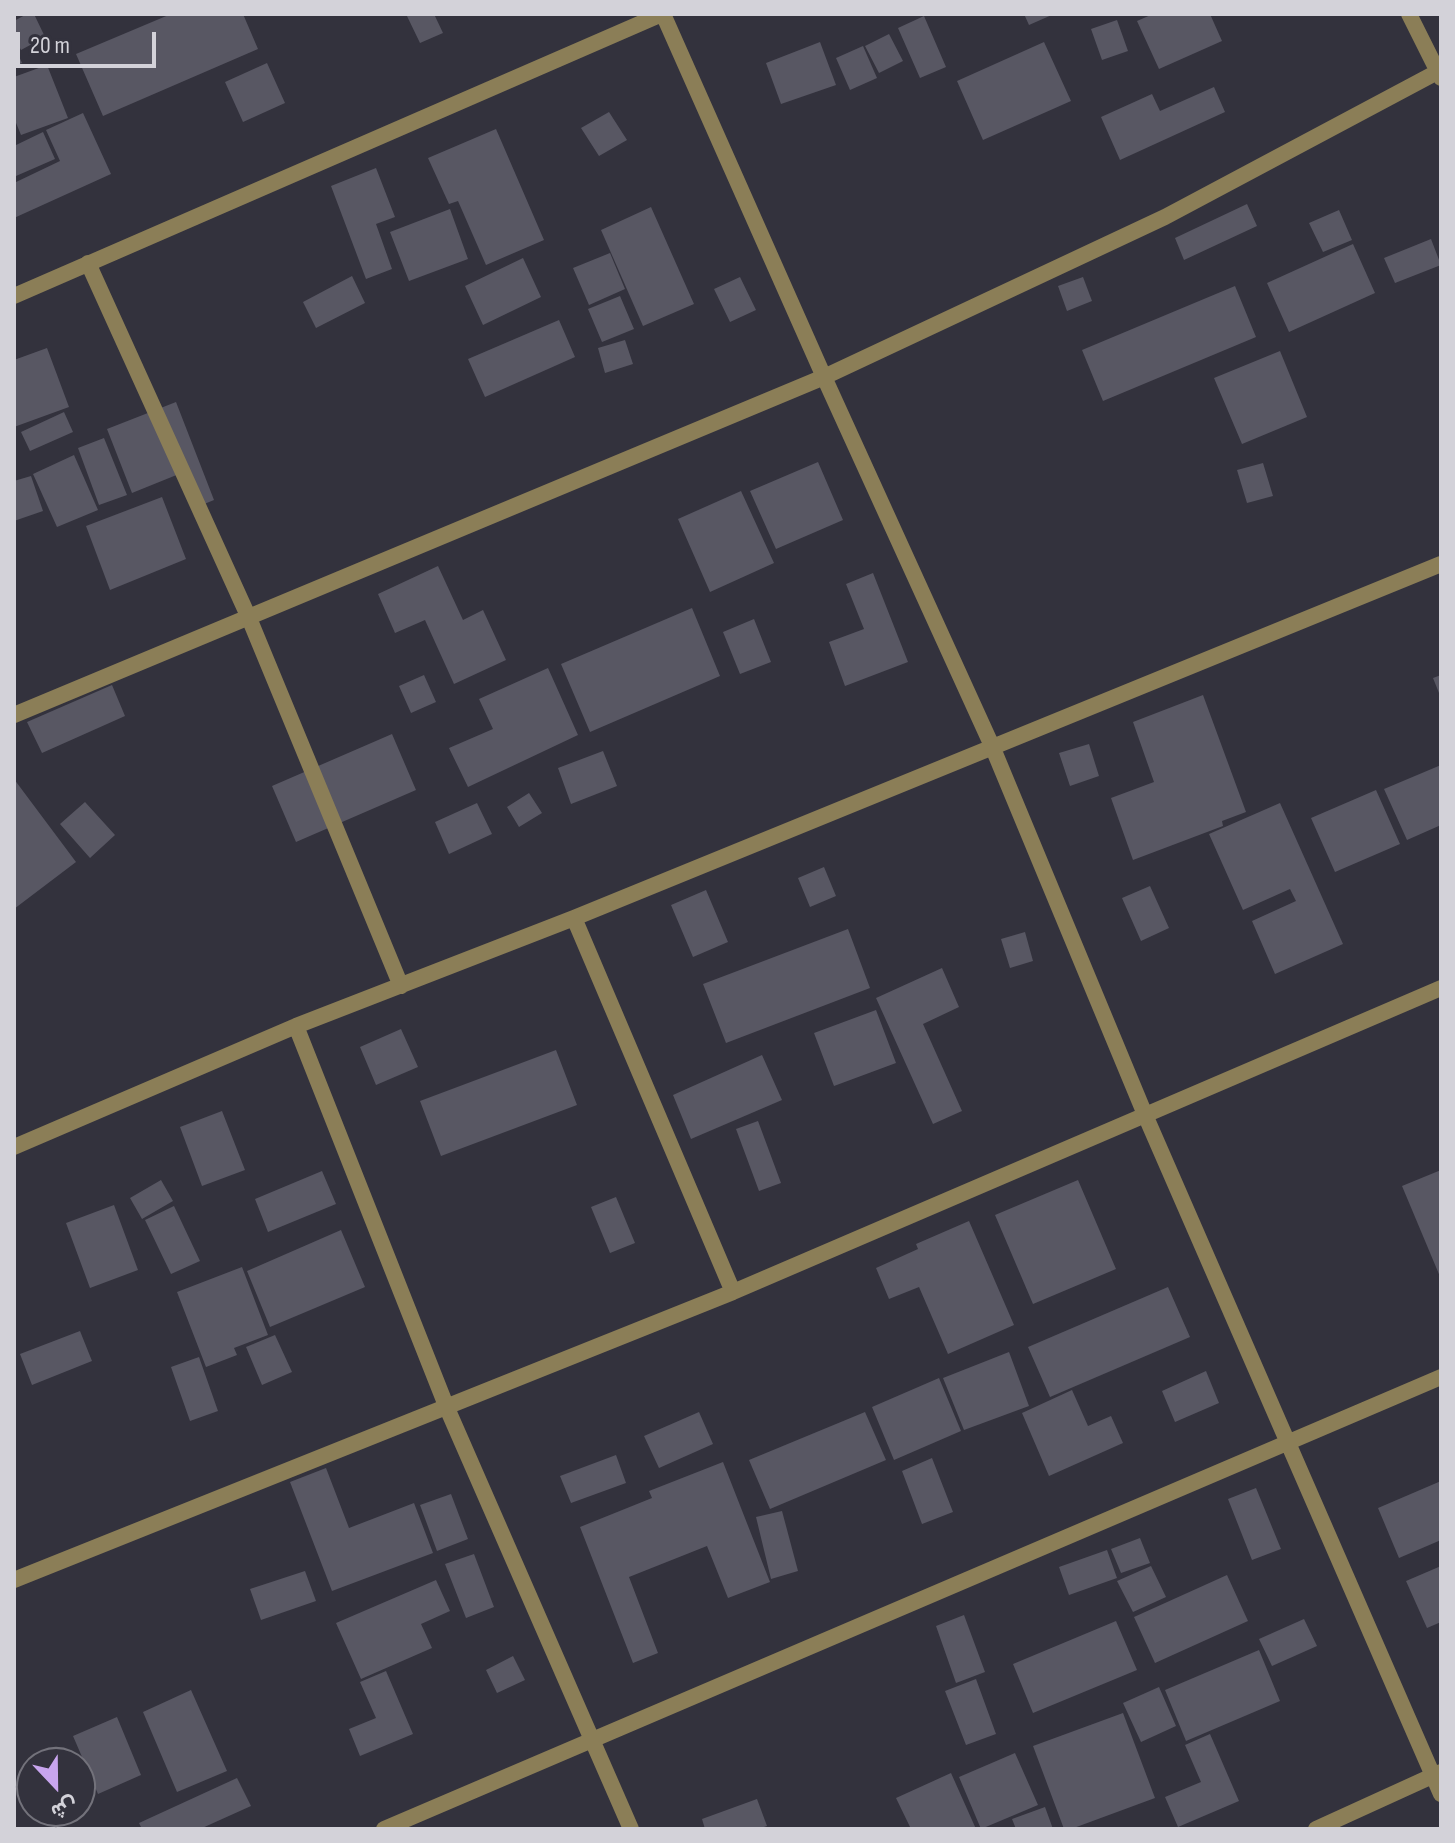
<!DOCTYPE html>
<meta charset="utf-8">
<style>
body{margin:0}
#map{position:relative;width:1455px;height:1843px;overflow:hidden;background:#33323d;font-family:"Sofia Sans Condensed",Vazirmatn,sans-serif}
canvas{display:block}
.frame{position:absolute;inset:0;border:16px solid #d3d2d9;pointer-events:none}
.north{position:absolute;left:16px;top:1747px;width:80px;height:80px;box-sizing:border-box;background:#33323d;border:2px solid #73727b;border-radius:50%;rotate:158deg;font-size:22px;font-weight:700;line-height:32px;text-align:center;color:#d3d2d9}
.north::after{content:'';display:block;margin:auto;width:28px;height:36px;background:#c8a5ee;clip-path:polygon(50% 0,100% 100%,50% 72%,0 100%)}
.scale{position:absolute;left:16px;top:32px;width:140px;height:36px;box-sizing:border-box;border:4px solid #d3d2d9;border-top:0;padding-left:10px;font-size:24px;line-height:28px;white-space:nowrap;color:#d3d2d9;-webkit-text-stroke:6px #33323d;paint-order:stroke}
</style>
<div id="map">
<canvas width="1455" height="1843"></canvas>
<div class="frame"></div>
<div class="north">ش</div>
<div class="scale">20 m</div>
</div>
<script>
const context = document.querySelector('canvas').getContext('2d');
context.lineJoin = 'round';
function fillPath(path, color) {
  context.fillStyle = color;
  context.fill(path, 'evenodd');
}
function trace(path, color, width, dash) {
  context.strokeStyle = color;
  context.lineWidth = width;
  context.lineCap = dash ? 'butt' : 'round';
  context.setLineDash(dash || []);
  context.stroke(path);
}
const building = new Path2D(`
 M27 14H34L45 37 21 50 14 36V21Z
 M171 14H243L258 49 103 116 76 54Z
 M406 14H434L443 33 420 43Z
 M1024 14H1054L1029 25Z
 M1153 14H1210L1222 41 1159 69 1137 21Z
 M924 16 946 67 920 78 898 28Z
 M1117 20 1128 51 1102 60 1091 29Z
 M889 34 903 61 879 73 865 46Z
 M820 42 836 85 781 104 766 63Z
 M1044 42 1071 101 983 140 957 81Z
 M14 45 22 63 14 66Z
 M863 46 877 78 850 90 836 58Z
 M267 63 285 103 243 122 225 82Z
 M47 65 68 118 21 135 14 118V77Z
 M1214 87 1225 112 1120 160 1101 117 1152 94 1160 111Z
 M609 112 627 140 599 156 581 128Z
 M83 113 111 174 14 218V183L60 161 46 130Z
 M496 129 544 240 486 265 458 201 449 204 428 158Z
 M43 132 55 159 16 176 14 146Z
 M376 168 395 217 376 224 392 269 366 279 331 186Z
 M1247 204 1257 226 1184 260 1175 238Z
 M651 207 694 304 643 326 601 230Z
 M450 209 468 259 409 281 390 232Z
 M1339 210 1352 240 1323 252 1309 223Z
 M1431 239 1441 265 1395 283 1384 258Z
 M1353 244 1375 293 1289 332 1267 283Z
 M610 253 625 289 589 305 573 268Z
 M523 258 541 297 483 325 465 286Z
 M352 276 365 303 316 328 303 302Z
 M740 277 756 310 730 322 714 289Z
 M1083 277 1092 301 1067 311 1058 286Z
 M1235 286 1256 337 1103 401 1082 350Z
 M620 296 634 329 602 342 588 309Z
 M559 320 575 357 485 397 468 359Z
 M625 340 633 364 605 373 598 348Z
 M47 348 69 407 14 427V360Z
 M1280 351 1307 417 1242 444 1214 378Z
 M176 402 214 500 192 509 179 474 132 493 107 429Z
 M64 412 73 432 30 451 21 432Z
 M104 438 127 495 99 505 78 448Z
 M74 455 98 510 57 527 33 474Z
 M818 462 843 520 776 549 750 491Z
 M1263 463 1273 496 1247 503 1237 470Z
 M31 476 43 511 14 521V481Z
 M741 491 774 563 710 592 678 519Z
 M162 497 186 559 110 590 86 526Z
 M438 566 463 620 483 610 506 660 454 684 425 620 395 633 378 594Z
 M873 573 908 662 845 686 829 642 864 629 846 584Z
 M692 608 720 676 590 732 561 664Z
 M754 619 771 662 740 674 723 632Z
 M548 668 578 735 468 787 449 748 493 729 479 699Z
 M424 675 436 702 411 713 399 686Z
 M1441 675V698L1433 678Z
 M112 685 125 716 42 753 27 722Z
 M1203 695 1246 812 1222 821 1223 826 1133 860 1111 798 1154 782 1133 722Z
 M392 734 416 790 296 842 272 786Z
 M1089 744 1099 776 1070 786 1059 753Z
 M603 751 617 786 571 804 558 768Z
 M1441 765V825L1407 840 1384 789Z
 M14 779 76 862 14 909Z
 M1376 790 1400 844 1335 872 1311 818Z
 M529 793 542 813 519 827 507 807Z
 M85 802 115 835 90 858 60 824Z
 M477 803 492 834 449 854 435 822Z
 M1280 803 1343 944 1275 974 1252 921 1296 901 1290 889 1243 910 1209 834Z
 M824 867 836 896 810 907 798 878Z
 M1150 886 1169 928 1141 941 1122 898Z
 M706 890 728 942 693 957 671 905Z
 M848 929 870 988 726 1043 703 984Z
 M1025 932 1033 961 1010 968 1001 939Z
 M942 968 959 1007 923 1024 962 1111 933 1124 876 998Z
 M876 1010 896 1063 834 1086 814 1033Z
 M401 1029 418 1067 376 1085 360 1047Z
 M556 1050 577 1105 441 1156 420 1101Z
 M762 1055 782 1100 691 1139 673 1095Z
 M222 1111 245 1170 202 1186 180 1127Z
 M758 1121 781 1183 759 1191 736 1129Z
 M1441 1170V1279L1402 1186Z
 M322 1171 336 1204 268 1232 255 1199Z
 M161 1180 173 1201 142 1219 130 1198Z
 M1078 1180 1116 1269 1033 1304 995 1215Z
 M616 1197 635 1243 610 1253 591 1207Z
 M114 1205 138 1270 90 1288 66 1223Z
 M174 1206 200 1261 171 1274 145 1220Z
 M969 1221 1014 1325 948 1354 919 1287 889 1299 876 1268 918 1249 916 1244Z
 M341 1230 365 1287 270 1327 247 1271Z
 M242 1267 268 1335 234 1348 237 1355 206 1367 177 1292Z
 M1168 1287 1190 1337 1050 1397 1028 1347Z
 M80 1331 92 1361 32 1385 20 1354Z
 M275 1335 292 1372 262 1385 246 1347Z
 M1009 1352 1029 1406 964 1430 943 1378Z
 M199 1357 218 1411 190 1421 171 1367Z
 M1206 1371 1219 1403 1175 1422 1162 1391Z
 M939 1378 961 1431 894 1460 872 1407Z
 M1072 1390 1088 1426 1111 1416 1123 1443 1049 1476 1022 1413Z
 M699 1412 713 1444 659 1468 644 1436Z
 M865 1412 886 1460 770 1509 749 1460Z
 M616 1455 626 1483 571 1503 560 1476Z
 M932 1458 953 1512 922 1524 902 1471Z
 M723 1462 770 1582 728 1598 707 1546 629 1577 658 1653 633 1663 580 1527 652 1498 649 1491Z
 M326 1468 349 1528 414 1503 433 1553 332 1591 290 1482Z
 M1441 1481V1540L1399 1558 1378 1508Z
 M1256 1488 1281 1549 1252 1560 1228 1499Z
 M451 1494 468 1539 437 1551 420 1505Z
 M782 1511 798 1571 771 1579 756 1517Z
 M1140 1538 1150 1563 1121 1573 1111 1549Z
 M1107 1550 1117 1578 1069 1595 1059 1567Z
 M474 1554 494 1607 466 1618 445 1564Z
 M1151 1566 1166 1597 1133 1612 1117 1581Z
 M1441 1566V1622L1427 1628 1406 1581Z
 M305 1571 316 1601 261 1620 250 1589Z
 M1227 1575 1248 1621 1155 1663 1134 1617Z
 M436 1580 450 1611 421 1624 432 1648 361 1679 336 1623Z
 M964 1615 985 1672 956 1683 936 1626Z
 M1304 1619 1317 1646 1272 1666 1259 1639Z
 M1116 1621 1137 1670 1033 1713 1013 1664Z
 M1259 1650 1280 1701 1186 1741 1165 1690Z
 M513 1656 525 1680 497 1693 486 1670Z
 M386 1671 413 1734 360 1756 349 1729 376 1718 360 1682Z
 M976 1679 996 1734 966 1745 945 1691Z
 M1159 1687 1176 1726 1141 1742 1123 1703Z
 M191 1690 227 1771 177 1792 143 1712Z
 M1123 1713 1155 1798 1071 1829H1064L1033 1746Z
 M117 1717 141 1775 98 1794 73 1736Z
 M1210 1734 1239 1801 1178 1827 1165 1797 1201 1782 1185 1745Z
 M1015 1753 1038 1805 981 1829 959 1777Z
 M951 1773 976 1829H911L896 1798Z
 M237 1778 251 1806 200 1829H142L139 1823Z
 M757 1799 767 1826 758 1829H705L702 1819Z
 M1045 1807 1053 1829H1016L1012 1819Z`);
const minor = new Path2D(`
 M663 14 824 377 992 746 1146 1117 1441 1794
 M1409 14 1441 78
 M88 263 249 618 401 986
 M14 296 662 14
 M14 715 824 377 1165 217 1441 70
 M574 918 733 1292
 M296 1026 447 1408 631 1829
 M14 1147 296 1026 574 918 1441 564
 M14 1580 733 1292 1441 988
 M384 1829 1441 1377
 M1316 1829 1441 1772`);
fillPath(building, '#585763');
trace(minor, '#8b7e57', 16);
</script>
